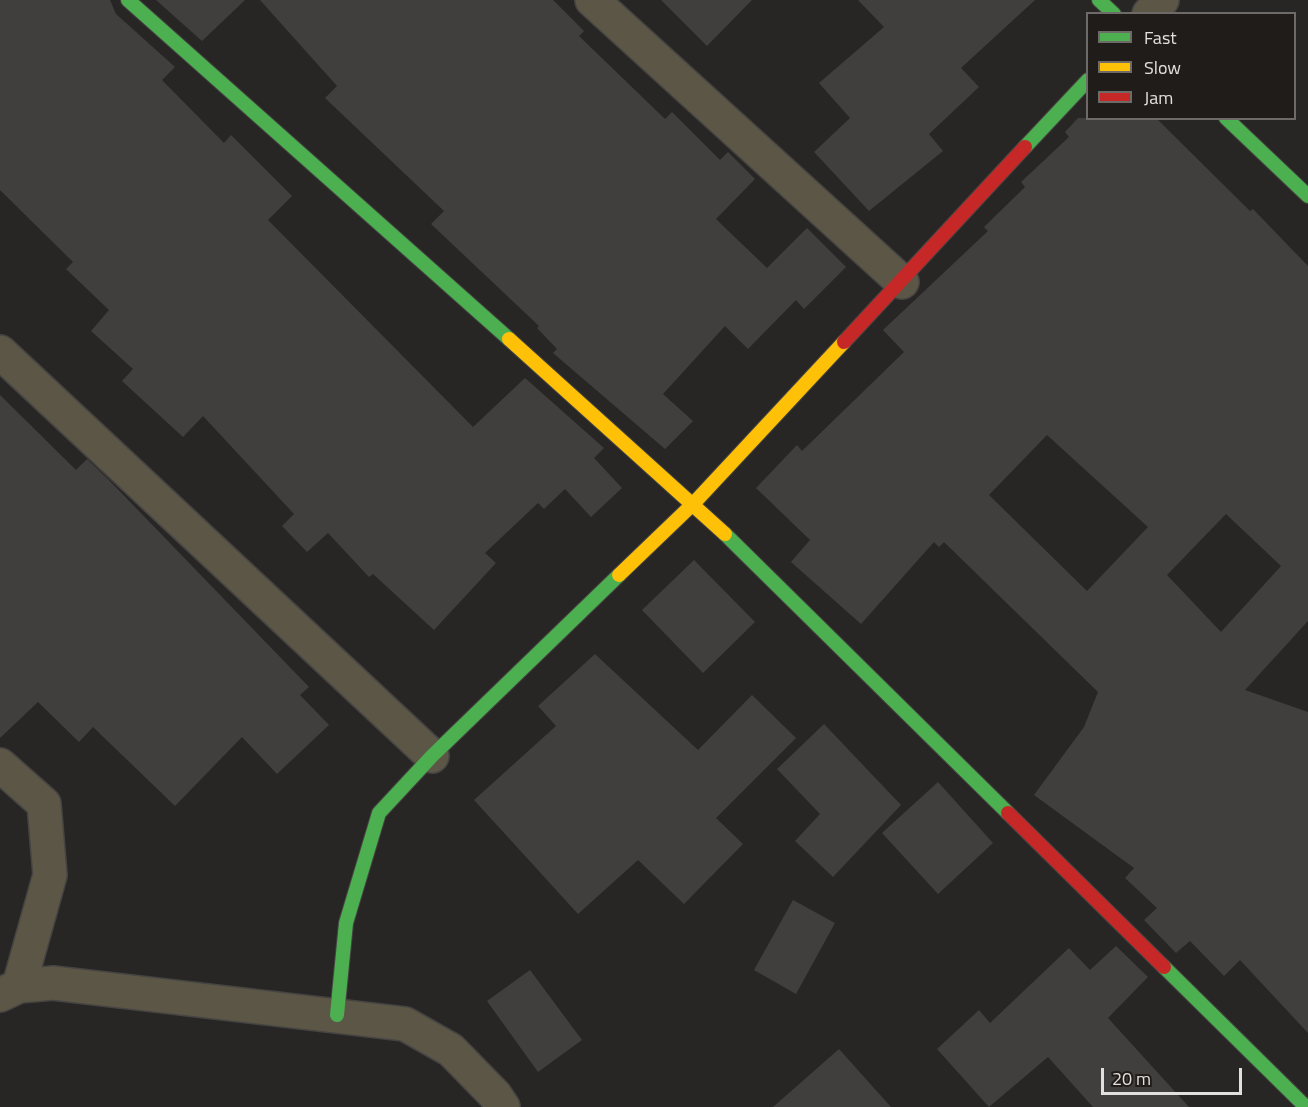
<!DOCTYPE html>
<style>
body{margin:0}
#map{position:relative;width:1308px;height:1107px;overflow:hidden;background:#282624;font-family:"Titillium Web",sans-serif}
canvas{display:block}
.legend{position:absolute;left:1086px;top:12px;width:210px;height:108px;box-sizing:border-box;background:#201c19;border:2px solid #6e6a67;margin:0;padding:8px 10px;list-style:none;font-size:18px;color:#e2dfdd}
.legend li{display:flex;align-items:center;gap:12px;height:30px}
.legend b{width:30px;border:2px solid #6e6a67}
.scale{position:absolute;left:1101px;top:1068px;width:141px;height:27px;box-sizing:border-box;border:3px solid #e2dfdd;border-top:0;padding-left:8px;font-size:18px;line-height:21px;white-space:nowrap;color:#e2dfdd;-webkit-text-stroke:4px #201c19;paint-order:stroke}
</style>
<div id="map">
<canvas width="1308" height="1107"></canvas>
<ul class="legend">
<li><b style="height:8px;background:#4caf50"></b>Fast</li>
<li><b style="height:8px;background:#ffc107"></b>Slow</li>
<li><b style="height:8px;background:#c62828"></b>Jam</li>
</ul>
<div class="scale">20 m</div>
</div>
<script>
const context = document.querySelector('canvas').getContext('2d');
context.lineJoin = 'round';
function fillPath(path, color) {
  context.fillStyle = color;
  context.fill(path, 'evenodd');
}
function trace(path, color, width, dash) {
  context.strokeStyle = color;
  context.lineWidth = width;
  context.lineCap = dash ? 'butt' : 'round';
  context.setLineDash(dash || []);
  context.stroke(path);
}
const building = new Path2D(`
 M0 0H110L116 14 175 67 162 80 224 143 231 135 292 196 268 220 473 427 525 378 604 448 594 458 622 488 591 517 565 489 544 509 538 503 485 553 496 563 434 630 373 574 369 577 328 533 307 552 282 526 294 514 203 416 183 437 122 381 133 369 91 331 109 310 66 269 73 262 0 190Z
 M156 0H245L202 41Z
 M260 0H553L584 31 579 36 665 119 672 112 720 160 728 152 755 179 716 219 767 268 807 228 846 267 804 309 796 300 748 349 725 326 663 394 693 421 665 449 553 353 557 349 537 328 539 326 431 224 444 211 325 98 337 86Z
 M661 0H752L707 46Z
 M858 0H1035L961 68 979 87 929 134 943 151 869 211 814 152 850 118 819 83 884 27Z
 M1078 118H1156L1250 211 1253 209 1308 266V621L1245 690 1308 712V1033L1240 960 1224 976 1190 941 1176 953 1144 920 1157 908 1125 878 1134 868 1034 795 1084 727 1098 692 944 542 939 547 934 542 861 624 791 562 810 540 756 488 797 445 802 451 904 352 883 330 988 231 984 227 1025 187 1021 182 1069 137 1065 132ZM1047 435 1148 527 1087 591 989 495ZM1226 514 1281 566 1221 632 1167 575Z
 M0 395 76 470 87 459 107 478 309 687 300 695 329 725 277 774 242 737 175 806 93 727 79 742 38 702 0 738Z
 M694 560 755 622 703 673 642 610Z
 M595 654 698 750 752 695 796 738 716 818 743 844 684 904 638 860 578 914 474 800 556 726 538 706Z
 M824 724 901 805 833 877 795 841 820 814 777 769Z
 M938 782 993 843 938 894 882 833Z
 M793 900 835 923 796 994 754 970Z
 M1116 946 1148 977 1108 1018 1189 1107H1093L1048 1057 989 1107 937 1049 979 1010 990 1023 1069 948 1090 970Z
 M530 970 582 1040 538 1072 487 1001Z
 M839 1049 891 1107H773Z`);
const street = new Path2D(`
 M592 0 902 282
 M1149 14 1162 0
 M0 352 432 756
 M0 765 44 804 50 875 19 986
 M0 995 19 986 53 983 405 1024 451 1050 495 1095 503 1107`);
const fast = new Path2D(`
 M128 0 509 339
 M1099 0 1114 14
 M1226 118 1308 196
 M1025 147 1088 80
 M725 534 1008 813
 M1164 967 1306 1107
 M337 1015 346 923 379 813 432 756 619 575`);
const slow = new Path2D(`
 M509 339 725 534
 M619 575 694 503 844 342`);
const jam = new Path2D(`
 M844 342 1025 147
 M1008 813 1164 967`);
fillPath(building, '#413f3e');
trace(street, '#454442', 36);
trace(fast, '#454442', 16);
trace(slow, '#454442', 16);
trace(jam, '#454442', 16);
trace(street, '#5c5646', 33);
trace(fast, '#4caf50', 14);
trace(slow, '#ffc107', 14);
trace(jam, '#c62828', 14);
</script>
